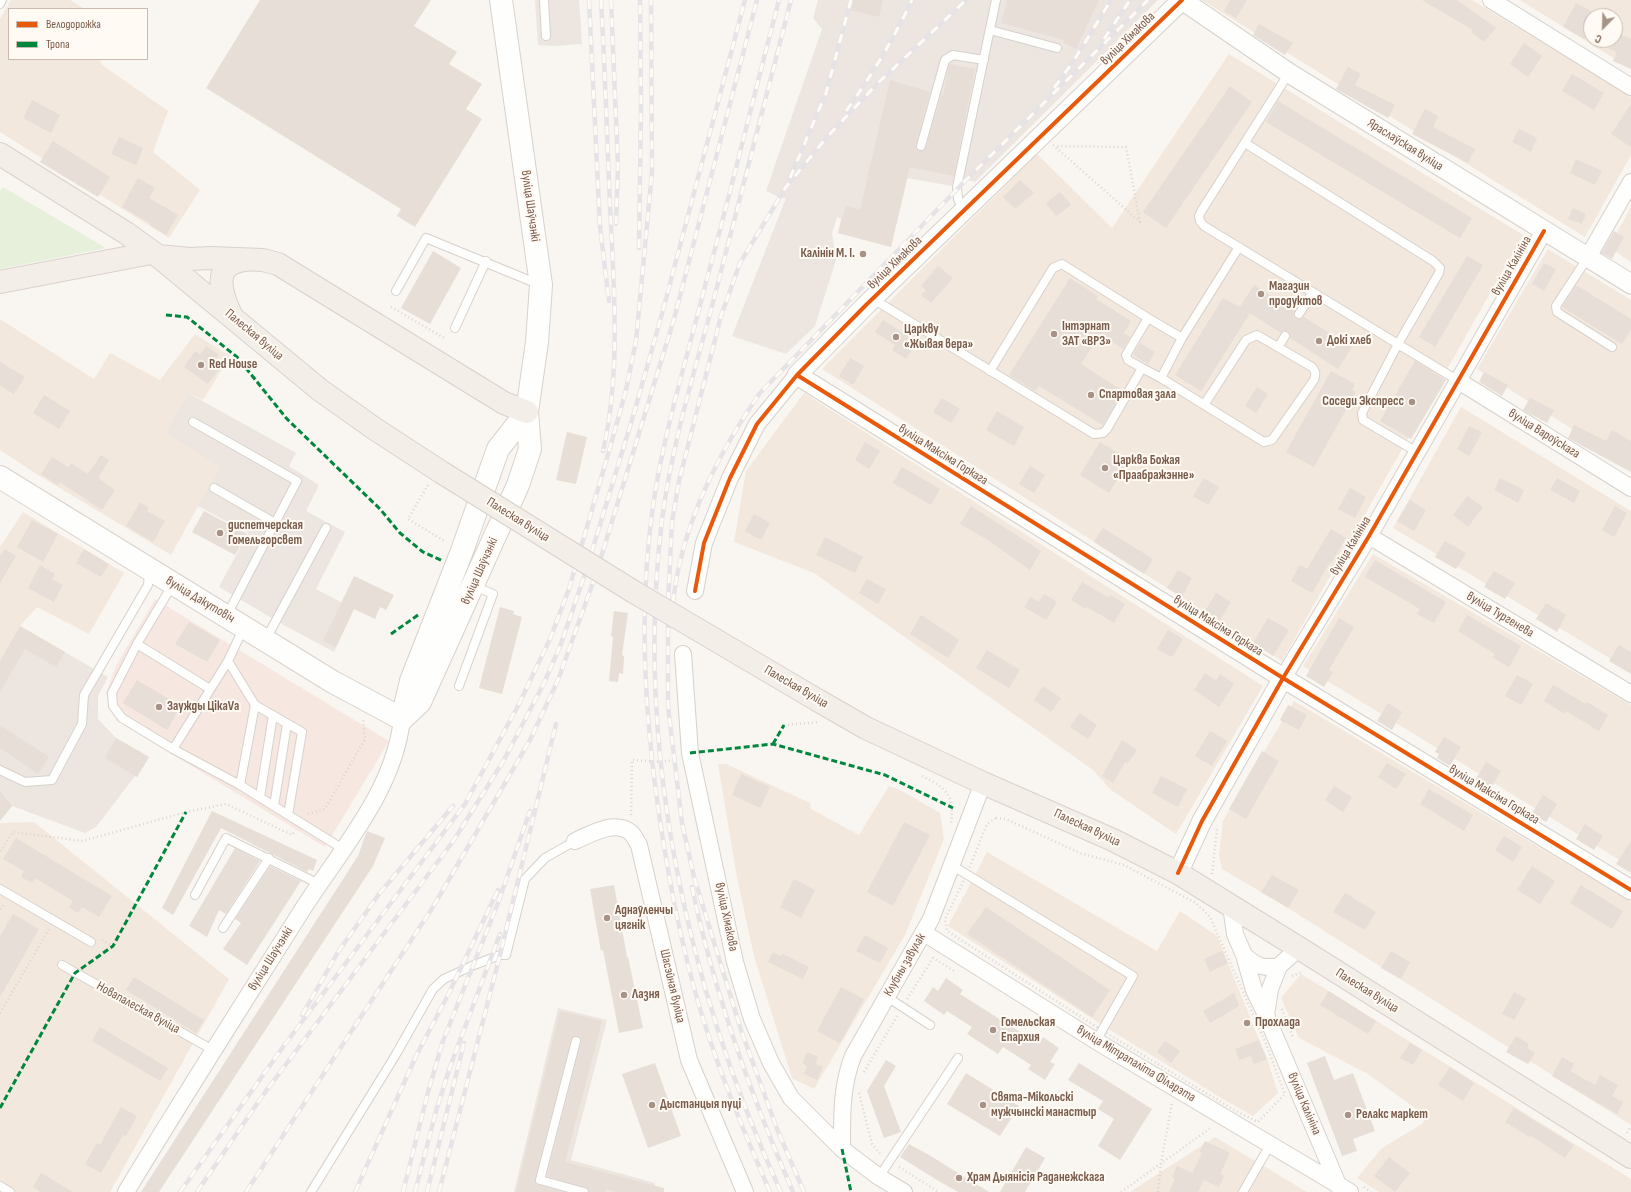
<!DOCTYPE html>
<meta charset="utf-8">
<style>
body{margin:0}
#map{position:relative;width:1631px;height:1192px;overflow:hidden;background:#f9f5f0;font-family:"Sofia Sans Condensed",sans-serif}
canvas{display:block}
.legend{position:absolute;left:8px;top:8px;width:140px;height:52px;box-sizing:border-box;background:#fffaf3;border:1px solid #cabbb1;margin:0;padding:5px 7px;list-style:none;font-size:12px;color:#7a5c4d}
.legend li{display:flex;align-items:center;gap:8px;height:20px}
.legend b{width:20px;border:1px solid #cabbb1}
.north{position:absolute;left:1583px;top:8px;width:40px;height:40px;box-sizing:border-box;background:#fffaf3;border:1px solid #cabbb1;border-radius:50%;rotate:203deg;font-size:11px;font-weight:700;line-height:16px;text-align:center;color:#7a5c4d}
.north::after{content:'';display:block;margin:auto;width:14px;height:18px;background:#a69286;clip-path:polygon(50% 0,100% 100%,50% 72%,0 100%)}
</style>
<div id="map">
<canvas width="1631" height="1192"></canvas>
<ul class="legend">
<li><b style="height:5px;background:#e8590c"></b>Велодорожка</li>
<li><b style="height:5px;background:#00873e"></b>Тропа</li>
</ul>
<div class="north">С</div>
</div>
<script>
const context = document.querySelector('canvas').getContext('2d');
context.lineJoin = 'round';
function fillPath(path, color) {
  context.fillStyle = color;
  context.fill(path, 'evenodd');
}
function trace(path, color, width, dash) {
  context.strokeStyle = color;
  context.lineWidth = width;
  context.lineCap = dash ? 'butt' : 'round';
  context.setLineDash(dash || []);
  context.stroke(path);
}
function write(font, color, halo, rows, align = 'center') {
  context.font = font + ' "Sofia Sans Condensed",sans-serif';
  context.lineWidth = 4;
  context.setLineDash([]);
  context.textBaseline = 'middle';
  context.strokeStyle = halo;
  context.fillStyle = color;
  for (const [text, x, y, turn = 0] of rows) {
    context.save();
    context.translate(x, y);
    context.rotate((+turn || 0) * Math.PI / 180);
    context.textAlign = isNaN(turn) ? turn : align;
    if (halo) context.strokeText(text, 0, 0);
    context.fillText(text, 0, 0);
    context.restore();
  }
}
const residential = new Path2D(`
 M11 0H70L85 9H9V59H100L102 65 168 111 153 152 200 190 169 238 0 132V19Z
 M1202 0H1472L1631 97V155L1585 237Z
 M1520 0H1631V69ZM1591 16H1615V40H1591Z
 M1229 54 1523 235 1282 661 822 369 1037 154 1112 228Z
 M1631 207V262L1609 247Z
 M1548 249 1631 300V466L1477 369Z
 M0 319 94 379 110 353 160 380 195 334 230 356 203 400 188 393 165 433 220 467 171 555 38 475 0 450Z
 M804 393 1263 686 1176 834 1111 790 1093 770 814 573 734 542 746 471Z
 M1461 407 1631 511V671L1393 528Z
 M23 512 124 573 89 634 37 607 20 626 0 661V547Z
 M1373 554 1631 705V867L1303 666Z
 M1294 701 1631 902V1125L1288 908 1222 869 1219 856 1223 821Z
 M718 764H726L810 803 811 809 859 835 889 786 902 791 940 813 944 839 905 935 814 1089 792 1078 754 956 737 877Z
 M34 822 229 979 110 1192H0V823Z
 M987 852 1157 951 1180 911 1217 936 1267 1059 1278 1093 1253 1116 1228 1102 1110 1030 948 926Z
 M1301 974 1631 1179V1192H1379L1357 1178 1382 1148 1422 1124 1427 1117 1368 1074 1299 1038 1281 998Z
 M1215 1137 1307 1192H1130Z`);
const commercial = new Path2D(`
 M155 599 389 741 325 847 116 720 106 693 116 666Z`);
const industrial = new Path2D(`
 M535 0H579L582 44 554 46 538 45Z
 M818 0H1158L975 182 954 176 952 186 907 178 891 247 838 233 841 219 837 217 832 233 836 260 815 326 786 354 732 336 786 198H781L766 191 822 29 813 18Z
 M188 393 296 453 289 466 319 485 306 511 345 532 316 589 354 609 334 652 282 624 219 587 248 533 198 506 220 467 165 433Z
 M20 626 108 677 98 696V719L116 738 149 757 137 777 135 776 96 827 85 833 12 806 0 821V661Z
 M558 1008 607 1020 571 1160 655 1183 653 1192H514Z`);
const green = new Path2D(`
 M3 187 106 248 0 269V191Z`);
const building = new Path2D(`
 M260 0H431L414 26 457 52 449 64 482 84 466 109 482 119 415 227 397 216 401 209 206 88Z
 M853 0H883L879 17 851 10Z
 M1007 0H1099L1076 49 1063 42 1064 40 1001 23Z
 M1230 0H1247L1236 18 1224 11Z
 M1422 0H1457L1496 28 1484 42 1471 32 1473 30Z
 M1576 3 1591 11V27L1584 39 1563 27Z
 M1259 24 1293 43 1285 55 1253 35Z
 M1615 32 1631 39V69L1613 61 1617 52 1588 40H1615Z
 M1524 43 1542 56 1528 77 1510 64Z
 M949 64 975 69 954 176 910 167 891 247 838 233 846 206 860 210 890 80 930 92 916 145 917 150 923 151 926 147 941 95 943 96Z
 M1348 67 1361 74 1355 85 1395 105 1388 118 1336 89Z
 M1572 74 1604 93 1594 110 1562 91Z
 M1230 86 1252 102 1166 228 1143 212Z
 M32 100 60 115 51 133 23 118Z
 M1278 101 1472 218 1460 238 1266 122Z
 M1631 104V147L1611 134Z
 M1425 109 1438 116 1433 127 1475 149 1468 163 1412 134Z
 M1519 129 1537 138 1531 152 1512 142Z
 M119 137 143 148 136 165 111 154Z
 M53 141 110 177 98 197 40 162Z
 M1576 159 1602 171 1595 185 1570 173Z
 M138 178 155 188 149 198 178 215 166 235 150 225 151 224 122 207Z
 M1020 180 1034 193 1015 209 1003 197Z
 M1060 192 1071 205 1056 216 1046 203Z
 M1573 208 1586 214 1582 224 1568 219Z
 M1614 231 1624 237 1612 259 1601 253Z
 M433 251 461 268 430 324 401 308Z
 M1467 256 1483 265 1435 347 1419 337Z
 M1544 263 1556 269 1544 291 1532 284Z
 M938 266 953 278 931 303 921 295 926 290 921 286Z
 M1070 278 1098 296 1096 299 1131 321 1124 333 1130 337 1123 349 1100 334 1081 364 1123 391 1103 425 1039 386 1035 391 1009 375Z
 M1254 285 1295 311 1294 316 1296 319H1301L1304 317 1352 347 1338 369 1290 338 1288 332 1285 331 1281 333 1250 313 1201 391 1175 375 1223 298 1240 307Z
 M1576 285 1631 319V330L1622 344 1562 307Z
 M883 320 917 342 906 359 892 350 895 345 875 332Z
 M1140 343 1155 352 1148 364 1133 355Z
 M206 346 219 355 213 363 220 368 208 384 184 367 195 351 200 355Z
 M850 358 864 366 853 385 839 376Z
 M1415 361 1446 380 1411 439 1380 421Z
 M0 362 25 377 14 394 0 386Z
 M1331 371 1355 384 1352 390 1356 392 1314 467 1286 452Z
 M1484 372 1508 385 1502 396 1479 382Z
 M1257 387 1268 394 1256 413 1245 406Z
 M44 395 70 411 59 429 33 413Z
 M942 398 960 409 951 423 933 412Z
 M1530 398 1554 410 1547 423 1523 410Z
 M997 411 1024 427 1014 446 986 430Z
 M1574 425 1606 441 1612 430 1631 441V472L1568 438Z
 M1469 426 1482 432 1469 456 1457 449Z
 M567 432 587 437 576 484 556 480Z
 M865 442 880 451 869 469 855 460Z
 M1100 442 1129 460 1109 493 1080 475Z
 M101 455 109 460 98 478 115 490 102 510 60 482 58 485 41 474 52 457 68 467 71 463 88 474Z
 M1030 466 1045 475 1034 493 1019 484Z
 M902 467 940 489 931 505 893 483Z
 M1204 478 1219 487 1208 505 1193 496Z
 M1500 478 1524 490 1518 503 1494 490Z
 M1557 478 1580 491 1574 503 1550 490Z
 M1350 488 1366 497 1355 518 1338 509Z
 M1467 496 1483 507 1468 527 1453 515Z
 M1410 500 1426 510 1414 531 1397 521Z
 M140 502 149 508 147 511 165 521 153 542 126 526Z
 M971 506 1041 551 1030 570 988 540 960 524Z
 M1615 506 1627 513 1614 537 1602 530Z
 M204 511 247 534 235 555 192 532Z
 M754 514 770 523 761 540 745 531Z
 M32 520 58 534 43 562 17 547Z
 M1103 528 1153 559 1144 574 1094 542Z
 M1331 529 1346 538 1331 563 1330 562 1312 593 1291 581 1300 565 1307 569Z
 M825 537 863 557 855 573 816 555Z
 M1445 541 1466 553 1456 569 1435 557Z
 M5 549 16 556 0 583V556Z
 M84 549 109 564 101 577 76 563Z
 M1375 560 1446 602 1434 623 1417 614 1420 609 1365 577Z
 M40 565 55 574 52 579 63 585 54 602 28 588Z
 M1178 570 1192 578 1182 597 1167 588Z
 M1494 571 1515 583 1505 599 1484 587Z
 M354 576 394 595 386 610 380 607 375 619 354 609 336 647 323 641Z
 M867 579 886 589 878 604 859 593Z
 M1082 582 1109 598 1110 595 1125 604 1114 623 1087 607 1086 609 1071 600Z
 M1216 593 1231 602 1220 620 1205 611Z
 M1044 594 1057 602 1046 620 1024 607 1031 597 1039 602Z
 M1546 603 1566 615 1557 632 1536 619Z
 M500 607 514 611 513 614 522 617 502 694 479 688Z
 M614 611 628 613 622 655 624 656 623 674 619 673 618 682 609 681 613 637 611 636Z
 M921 615 959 640 948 658 910 634Z
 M1467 615 1521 646 1509 667 1493 658 1495 654 1458 631Z
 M1268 618 1289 630 1273 656 1253 643Z
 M1339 618 1354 627 1329 670 1333 672 1324 687 1306 676Z
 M189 622 220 640 207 662 175 644Z
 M20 626 65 652 56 667 25 649 0 692V661Z
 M1168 630 1183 639 1172 657 1157 649Z
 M1619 645 1631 652V674L1609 661Z
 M987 650 1020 670 1009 688 976 668Z
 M1205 673 1216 681 1220 674 1234 684 1219 707 1194 690Z
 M1517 675 1533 684 1521 705 1505 696Z
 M137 680 181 706 167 730 123 703Z
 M1553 685 1586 704 1587 702 1608 715 1599 731 1566 711 1565 714 1544 701Z
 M1043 686 1061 698 1051 712 1034 700Z
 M1388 703 1402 712 1392 730 1377 721Z
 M1288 705 1307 715 1299 730 1280 720Z
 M1080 713 1097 725 1088 739 1070 727Z
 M0 725 49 757 38 774 0 748Z
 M1210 731 1227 741 1212 766 1195 756Z
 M1444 737 1461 747 1450 766 1437 758 1439 754 1435 752Z
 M116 738 149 757 137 777 105 758Z
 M1122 740 1137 750 1128 763 1125 762 1113 783 1102 776Z
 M1262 751 1279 761 1246 819 1229 809Z
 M1486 762 1501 771 1490 789 1475 781Z
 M1387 763 1406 774 1396 789 1378 777Z
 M741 774 770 787 760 808 732 795Z
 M1161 776 1187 789 1178 807 1152 793Z
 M1334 786 1352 797 1343 812 1325 800Z
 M1429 789 1473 815 1464 831 1420 804Z
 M0 791 12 806 0 821Z
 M1543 795 1557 804 1546 822 1532 813Z
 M212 811 317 860 313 871 309 869 307 872 221 828 173 915 162 908Z
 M904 822 930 835 893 906 867 892Z
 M1585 824 1603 836 1594 850 1576 839Z
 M367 831 385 838 373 866 159 1192H141L358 856Z
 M1504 836 1522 847 1513 862 1495 850Z
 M16 838 112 896 99 917 82 907 78 913 69 907 73 901 35 878 32 883 21 877 24 871 3 859Z
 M1631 841V873L1616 864Z
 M235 848 260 861 226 914 219 910 207 937 189 926Z
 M270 866 301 881 247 965 223 949 241 923 235 919Z
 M1532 866 1555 881 1540 904 1517 890Z
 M1272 875 1299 890 1288 908 1261 892Z
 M794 879 815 890 801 918 780 907Z
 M614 885 627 957H628L643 1028 619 1033 603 950 601 951 590 889Z
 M1581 885 1623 911 1612 929 1570 903Z
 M1345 893 1376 912 1365 930 1333 912Z
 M986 907 1110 990 1092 1017 967 934Z
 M13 914 39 929 0 997V936Z
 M865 935 888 948 880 963 856 951Z
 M1222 951 1228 963 1210 972 1204 959Z
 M1391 951 1410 962 1401 979 1381 968Z
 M773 952 781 956 783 954 809 967 803 979 768 962Z
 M134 977 204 1020 196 1033 126 990Z
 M946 978 963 990 960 994 1039 1044 1043 1037 1059 1048 1050 1062 1055 1064 1045 1080 1028 1069 1031 1065 1003 1047 998 1054 967 1034 972 1027 947 1011 944 1015 924 1001 933 987 938 991Z
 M841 987 864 999 840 1043 817 1031Z
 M1329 991 1376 1021 1368 1034 1320 1005Z
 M1514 992 1526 999 1514 1020 1502 1014Z
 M1234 993 1239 1006 1210 1023 1203 1011Z
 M560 1011 602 1021 565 1162 664 1188V1192H617L605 1189V1192H589L585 1187 547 1176 581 1042 580 1037 577 1036 571 1040 535 1179 538 1185 563 1192H516Z
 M100 1027 168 1068 160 1081 92 1041Z
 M1516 1036 1529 1044 1527 1048 1535 1053 1528 1064 1506 1052Z
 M1259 1040 1267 1059 1254 1064 1251 1056 1239 1060 1235 1049Z
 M1165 1041 1180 1051 1171 1063 1157 1052Z
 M1410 1043 1422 1050 1413 1065 1400 1058Z
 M807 1052 818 1057 815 1064 823 1067 817 1080 804 1074 807 1066 802 1063Z
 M1325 1056 1334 1080 1353 1073 1375 1131 1353 1139 1357 1151 1342 1156 1307 1063Z
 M1562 1057 1574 1064 1570 1071 1595 1085 1600 1075 1618 1085 1612 1096 1623 1102 1617 1114 1552 1076Z
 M886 1060 896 1066 884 1086 901 1132 884 1138 867 1091Z
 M655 1063 681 1136 648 1148 622 1074Z
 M1079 1063 1152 1109 1120 1160 1098 1146 1114 1119 1098 1109 1103 1101 1068 1080Z
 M1450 1067 1474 1083 1463 1101 1438 1085Z
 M966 1073 1019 1106 1000 1136 947 1104Z
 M121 1107 137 1116 126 1136 123 1135 101 1173 85 1164 97 1143 100 1145Z
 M1514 1108 1574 1145 1565 1158 1530 1135 1529 1137 1505 1122Z
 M1205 1141 1230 1153 1220 1174 1224 1176 1219 1187 1204 1180 1198 1192H1169L1175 1179 1172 1177 1177 1166 1192 1173 1202 1153 1199 1152Z
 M909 1144 929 1155 989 1192H958L942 1183 900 1157Z
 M1026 1147 1045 1158 1025 1192H1000Z
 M1389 1157 1410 1173 1395 1192 1374 1176Z
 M41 1173 73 1192H41L33 1187Z`);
const path = new Path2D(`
 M1053 145 1140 222 1126 147 1055 146
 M391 307 446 339
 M428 485 408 519 446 542
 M784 725 820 722
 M922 776C946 788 955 795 951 824
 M308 814 325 809 365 739 363 719
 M631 815 632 760 662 762 677 759
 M996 818 1006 819 1080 853 1124 865 1196 903 1210 917 1266 1044 1285 1094 1258 1122 1236 1111 1103 1031 947 931 945 919 967 874 987 824Z
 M0 851 13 832 83 841 186 812 226 804 292 835 295 830
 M1212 874 1217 829
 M0 909 4 905
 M102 940 113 946
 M1292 976 1302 972
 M907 999 933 958 956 972
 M1282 1009 1293 1038
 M0 1013 49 929
 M864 1072 897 1016
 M859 1093 872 1144 881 1155
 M1627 1133 1631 1126
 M899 1167 939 1192
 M1364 1187 1371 1192
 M1121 1192 1212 1127
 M1158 1192 1161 1163 1172 1103`);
const service = new Path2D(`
 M544 0 546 36
 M0 4 2 0
 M990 30 1057 48
 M1289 73 1202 210 1199 216 1200 221 1204 226 1457 380
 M1245 143 1433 261 1440 268 1439 273 1398 344 1362 413 1363 420 1417 452
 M921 146 945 60 953 55 984 60
 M963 211 958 199 957 187 996 0
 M1588 257 1558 303 1556 306 1557 312 1612 347
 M396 291 426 238 538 284
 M873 299 1094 434 1103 433 1107 429 1142 368 1161 378
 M1299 314 1313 292
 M1148 318 1182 338
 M455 328 486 261
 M1279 346 1285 336
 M990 371 1053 268 1062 264 1148 318 1126 355 1128 360 1142 368
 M1204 405 1246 340 1257 335 1312 367C1316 372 1316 374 1314 380L1272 440 1264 442 1259 439 1161 378 1182 338 1239 247
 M193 422 297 481 227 615
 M214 488 275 523
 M173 584 137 644 210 689
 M266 639 326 528
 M137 644 112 693 113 706 122 718 173 749 240 785
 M228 661 255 705 240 785 343 849
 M459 686 493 594 474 586
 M255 705 302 732 288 815
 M173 749 228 661 244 627
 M0 770 25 782 52 780 82 724 84 695 148 585 149 572
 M260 797 273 715
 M274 806 287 724
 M953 866 1133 976 1096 1041
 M0 889 91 942
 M195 895 226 838 319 884
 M223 928 269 858
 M62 965 213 1050
 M887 997 930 1025
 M576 1041 540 1180 584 1192
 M879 1177 958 1058
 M0 1186 10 1192
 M311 1192 395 1056 433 989 444 979 474 965 500 955H506L525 879 545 858 575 841
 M1243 1192 1271 1143`);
const minor = new Path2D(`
 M1491 0 1631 87
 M1588 257 1631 182
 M1457 380 1631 488
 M1369 536 1631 694
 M695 591 704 543 730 478 757 424 797 375
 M683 654 690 753 735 962 752 1019 771 1063 791 1098 842 1149 879 1177 904 1192
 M1283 678 1369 536 1544 231
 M575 841C591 834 614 820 630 832 634 835 637 842 639 845L689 1060 745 1192
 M1231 906 1235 934 1244 955 1254 990 1266 1015 1339 1187
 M924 933 1096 1041 1350 1192
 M1244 955C1255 966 1264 969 1279 966
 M1266 1015 1270 989 1279 966 1299 948
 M842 1149C842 1116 841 1087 853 1056L931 919 983 783
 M126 1192C182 1099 241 1007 299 915 337 854 394 793 402 719`);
const tertiary = new Path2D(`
 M1182 0 866 305 797 375 1283 678 1631 890
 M1182 0 1289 73 1631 284
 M1178 873 1202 821 1283 678`);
const secondary = new Path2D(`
 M0 477 333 682 402 719
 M402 719 420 702 518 485 530 449 527 412 537 342 541 285 501 0
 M402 719 411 681 462 551 498 449 527 412`);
const primary = new Path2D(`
 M0 154 126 233 158 256 320 390 375 429 441 472
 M158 256 190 259 210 258 263 260 278 264 504 403 527 412
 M0 282 151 253
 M231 315C221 293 211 264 245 260
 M819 701 866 728 983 783 1113 840 1178 873 1299 948 1631 1157`);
const rail = new Path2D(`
 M589 0 600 227 609 301
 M601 0C605 69 607 137 610 206 614 285 621 374 603 451
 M611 0 618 166 616 224
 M1104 39 1130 0
 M1054 88 1073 62 1111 0
 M846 111C872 75 893 40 912 0
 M790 178 826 93 851 0
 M639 248 641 105 640 0
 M673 603C681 527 717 455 760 393L966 180 1148 0
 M692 887C714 993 750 1093 793 1192
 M302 1015 338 952 379 894 453 806
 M180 1192 283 1047 465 804 519 704 550 639 569 589 613 437 626 390 636 341 652 172 651 0
 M197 1192 263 1095 454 840 504 760 544 683 561 644 585 574 634 413 662 314 745 0
 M246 1192 433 907 530 740 558 680 595 577 674 319 757 0
 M355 1192 417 1054 448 995 498 890
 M403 1192 428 1092 443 1041 498 903 530 811
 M415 1192 436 1111 450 1067 500 934
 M427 1192 464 1043
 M439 1192 500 955 556 724
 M770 1192C749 1143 728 1094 711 1043 689 979 675 913 664 846 646 737 637 624 652 514 662 437 686 362 705 286 731 191 754 95 779 0
 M781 1192C687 987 634 747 662 520 671 449 692 380 711 310 738 207 765 104 791 0
 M804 1192 777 1129 741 1030 694 877 682 823 668 706V605L672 522 679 481 721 316 740 263 786 187 827 137 877 84 966 0`);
const primaryBridge = new Path2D(`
 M441 472 634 592 819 701`);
const quiet = new Path2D(`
 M166 315 187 317 237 357 287 419 380 509 400 533 423 552 443 561
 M391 634 418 615
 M773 744 784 725
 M690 753 773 744 885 775 953 808
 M0 1108 75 973 113 946 186 812
 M842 1149 851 1192`);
const cycleway = new Path2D(`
 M797 375 1283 678 1631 890
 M695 591 704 543 730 478 757 424 797 375 866 305 1182 0
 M1178 873 1202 821 1283 678 1369 536 1544 231`);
const markers = [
 [863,254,4,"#a69286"],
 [1261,294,4,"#a69286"],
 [1054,334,4,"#a69286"],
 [896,337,4,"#a69286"],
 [1319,341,4,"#a69286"],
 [201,365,4,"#a69286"],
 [1091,395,4,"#a69286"],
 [1412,402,4,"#a69286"],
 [1105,468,4,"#a69286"],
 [220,533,4,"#a69286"],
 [159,707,4,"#a69286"],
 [607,918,4,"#a69286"],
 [624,995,4,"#a69286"],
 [1247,1023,4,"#a69286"],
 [993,1030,4,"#a69286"],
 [652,1105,4,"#a69286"],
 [983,1105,4,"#a69286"],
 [1348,1115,4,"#a69286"],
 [959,1178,4,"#a69286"]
];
const streetNames = [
 ["вуліца Хімакова",1128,39,-44],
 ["Яраслаўская вуліца",1405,145,32],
 ["вуліца Шаўчэнкі",530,206,82],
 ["вуліца Хімакова",895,263,-44],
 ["вуліца Калініна",1512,266,-60],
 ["Палеская вуліца",254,335,40],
 ["вуліца Вароўскага",1544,434,32],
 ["вуліца Максіма Горкага",943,455,32],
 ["Палеская вуліца",518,520,32],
 ["вуліца Калініна",1351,546,-59],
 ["вуліца Шаўчэнкі",480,571,-66],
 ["вуліца Дакутовіч",200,600,31],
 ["вуліца Тургенева",1500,615,31],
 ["вуліца Максіма Горкага",1218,626,32],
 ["Палеская вуліца",796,687,30],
 ["вуліца Максіма Горкага",1494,795,31],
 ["Палеская вуліца",1087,828,25],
 ["вуліца Хімакова",726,917,78],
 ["вуліца Шаўчэнкі",271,959,-58],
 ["Клубны завулак",905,965,-60],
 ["Шасэйная вуліца",672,986,77],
 ["Палеская вуліца",1367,991,32],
 ["Новапалеская вуліца",138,1008,29],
 ["вуліца Мітрапаліта Філарэта",1136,1064,31],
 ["вуліца Калініна",1304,1104,67]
];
const poiNames = [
 ["Калінін М. І.",855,254,"right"],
 ["Магазин",1269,287],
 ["продуктов",1269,302],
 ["Інтэрнат",1062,327],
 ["ЗАТ «ВРЗ»",1062,342],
 ["Царкву",904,330],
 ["«Жывая вера»",904,345],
 ["Докі хлеб",1327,341],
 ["Red House",209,365],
 ["Спартовая зала",1099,395],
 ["Соседи Экспресс",1404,402,"right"],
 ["Царква Божая",1113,461],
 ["«Праабражэнне»",1113,476],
 ["диспетчерская",228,526],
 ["Гомельгорсвет",228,541],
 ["Заужды ЦікаVа",167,707],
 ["Аднаўленчы",615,911],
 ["цягнік",615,926],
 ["Лазня",632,995],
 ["Гомельская",1001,1023],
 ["Епархия",1001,1038],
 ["Прохлада",1255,1023],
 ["Свята-Мікольскі",991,1098],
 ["мужчынскі манастыр",991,1113],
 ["Дыстанцыя пуці",660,1105],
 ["Релакс маркет",1356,1115],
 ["Храм Дыянісія Раданежскага",967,1178]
];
fillPath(residential, '#f2e8de');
fillPath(commercial, '#f6e8e1');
fillPath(industrial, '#ede5e0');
fillPath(green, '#e7f0db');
fillPath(building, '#e6ded7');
trace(service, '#d7d1cb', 10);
trace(minor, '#d7d1cb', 18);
trace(tertiary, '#d7d1cb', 21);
trace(secondary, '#d9d2cb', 24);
trace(primary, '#dad1cc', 24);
trace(path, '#dcd5d0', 2.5, [1, 3]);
trace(service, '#fefefd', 8);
trace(minor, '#fefefd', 16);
trace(tertiary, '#fefefd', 19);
trace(secondary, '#fefefd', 22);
trace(primary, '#f3eee8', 22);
trace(rail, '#e6e3e7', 4.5);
trace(rail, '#fffaf3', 3, [9]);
trace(primaryBridge, '#dad1cc', 24, []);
trace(primaryBridge, '#f3eee8', 22);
trace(quiet, '#00873e', 3, [6, 3]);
trace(cycleway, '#e8590c', 4);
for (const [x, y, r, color] of markers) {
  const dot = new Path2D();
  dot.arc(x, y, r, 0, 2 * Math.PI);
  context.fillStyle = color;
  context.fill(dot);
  trace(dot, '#fffaf3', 1.5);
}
write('13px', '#7a5c4d', '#fffaf3', streetNames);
write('bold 13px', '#7a5c4d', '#fffaf3', poiNames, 'left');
</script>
